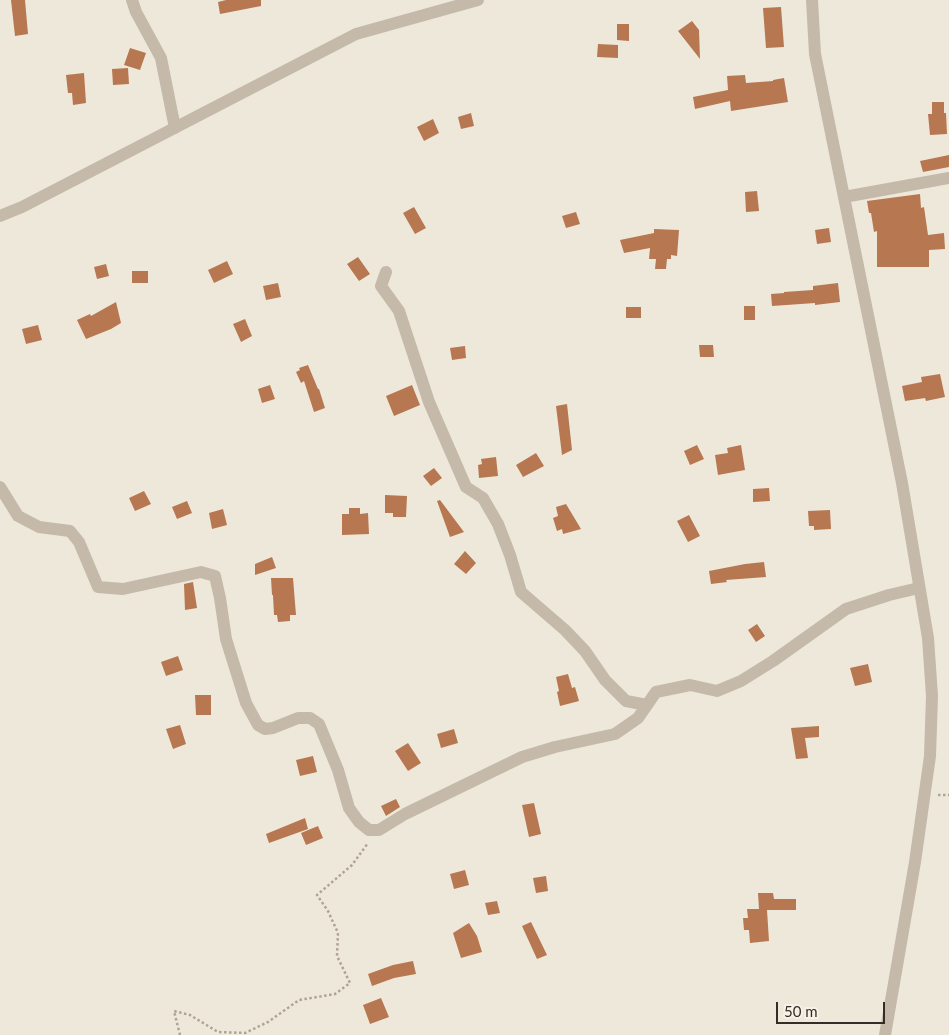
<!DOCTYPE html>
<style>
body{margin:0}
#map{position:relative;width:949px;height:1035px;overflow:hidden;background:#eee8db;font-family:Lato,sans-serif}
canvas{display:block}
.scale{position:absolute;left:776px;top:1002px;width:109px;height:22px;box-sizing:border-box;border:2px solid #332d28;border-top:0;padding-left:6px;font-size:15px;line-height:18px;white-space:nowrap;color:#332d28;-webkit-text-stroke:4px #f7f1e7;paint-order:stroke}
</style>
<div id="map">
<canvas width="949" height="1035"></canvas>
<div class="scale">50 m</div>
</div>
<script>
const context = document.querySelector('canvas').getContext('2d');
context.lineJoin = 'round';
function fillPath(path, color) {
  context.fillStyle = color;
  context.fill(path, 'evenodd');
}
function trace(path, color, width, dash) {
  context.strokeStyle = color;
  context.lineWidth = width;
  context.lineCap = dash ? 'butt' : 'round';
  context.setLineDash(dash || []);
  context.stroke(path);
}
const building = new Path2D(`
 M11 0H25L28 34 15 36Z
 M226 0H261V6L220 14 218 2Z
 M781 7 784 47 766 48 763 8Z
 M692 21 699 30 700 59 678 31Z
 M617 24H629V41L617 40Z
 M598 44 618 45V58L597 57Z
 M130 48 146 53 140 70 124 65Z
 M128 68 129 84 113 85 112 69Z
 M84 73 86 103 73 105 72 93H68L66 75Z
 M745 75 746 83 773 81V80L784 78 788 102 731 111 730 101 695 109 693 97 728 90 727 76Z
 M932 102H944V113H946L947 134 930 135 928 114H932Z
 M471 113 474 126 461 129 458 117Z
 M433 119 439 133 424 141 417 127Z
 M949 155V167L923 172 920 161Z
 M757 191 759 211 746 212 745 192Z
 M920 194 921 208 924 207 928 235 944 233 945 249 929 250V267H877V231L874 232 871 213H869L867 201Z
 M414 207 426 228 415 234 403 213Z
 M576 212 580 224 566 228 562 216Z
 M829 228 831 242 817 244 815 230Z
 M654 229 679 230 677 256 671 255V259H667L666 269H655L656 259H649L650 248 624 253 620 240 654 233Z
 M358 257 370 274 359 281 347 264Z
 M227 261 233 274 214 283 208 270Z
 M106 264 109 276 97 279 94 267Z
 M132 271H148V283H132Z
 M278 283 281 297 266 300 263 286Z
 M838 283 840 302 815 305V303L772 306 771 294 784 293V292L813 290V286Z
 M116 302 121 323 111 329 86 339 77 320 90 314 91 316Z
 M744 306H755V320H744Z
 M626 307H641V318H626Z
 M245 319 252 336 241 342 233 324Z
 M38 325 42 340 26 344 22 329Z
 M699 345H713L714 357H700Z
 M465 346 466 358 452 360 450 348Z
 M308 365 318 389H319L325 408 314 412 304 381 301 383 296 372 300 370 299 368Z
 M940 374 945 397 926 401 925 398 905 401 902 386 922 382 921 377Z
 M270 385 275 399 262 403 258 389Z
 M412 385 420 405 394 416 386 396Z
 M567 404 572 450 562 455 556 406Z
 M697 445 704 459 690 465 684 451Z
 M741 445 745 470 718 475 715 455 728 453 727 448Z
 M536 453 544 466 523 477 516 465Z
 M496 457 498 476 479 478 478 465 482 464 481 459Z
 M434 468 442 478 431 486 423 476Z
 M769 488 770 501 753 502V489Z
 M144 491 151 504 135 511 129 498Z
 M385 495 407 496 406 517H393V513H385Z
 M440 500 464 532 450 537 437 501Z
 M187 501 192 513 177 519 172 507Z
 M566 504 581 529 563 534 562 529 557 531 553 518 558 516 556 507Z
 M349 508H360V514L368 513 369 534 342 535V514H349Z
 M223 509 227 525 212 529 209 513Z
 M830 510 831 529 814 530V526H809L808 511Z
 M689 515 700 536 688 542 677 521Z
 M465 551 476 563 466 574 454 564Z
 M272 557 276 568 255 575V564Z
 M764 562 766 577 726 580 727 582 711 584 709 571 745 564Z
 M271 578H293L296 615H290V621L278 622 277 615H274L273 595H272Z
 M193 582 197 608 185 610 184 584Z
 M757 624 765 636 756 642 748 630Z
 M178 656 183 670 166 676 161 662Z
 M868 664 872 682 855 686 850 668Z
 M568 674 572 688 575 687 579 701 560 706 557 692 559 691 556 677Z
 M195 695H211V715H196Z
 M180 725 186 744 173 749 166 729Z
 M819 726V737L805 738 808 758 796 759 791 728Z
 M454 729 458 743 441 748 437 734Z
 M408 743 421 763 408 771 395 751Z
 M313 756 317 772 300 776 296 760Z
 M396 799 400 807 386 816 381 806Z
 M534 803 541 834 529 837 522 805Z
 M305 818 308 829 269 843 266 834Z
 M318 826 323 838 306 845 301 833Z
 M465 870 469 885 454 889 450 874Z
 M546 876 548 891 536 893 533 878Z
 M758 893H773L774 899H796V910H767L769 941 750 943 749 930H744L743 918H748L747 909H759Z
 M497 901 500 913 488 915 485 903Z
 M531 922 547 955 537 959 522 926Z
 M469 923 477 936 482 952 461 958 453 933Z
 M413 961 416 974 394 978 372 986 368 974 393 965Z
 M381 998 389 1017 370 1024 363 1005Z`);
const path = new Path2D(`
 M938 795H949
 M180 1035 174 1011 190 1015 218 1032 245 1033 268 1022 299 1000 335 994 350 983 337 956 338 933 328 911 317 895 352 865 368 843`);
const minor = new Path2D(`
 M132 0 136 12 161 58 175 128
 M812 0 815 54 902 483 928 638 932 696 930 756 915 862 885 1035
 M844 197 949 178
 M0 216 22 207 356 34 478 0
 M386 272 381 286 399 311 429 402 466 487 483 498 498 524 510 555 521 592 565 630 585 651 605 680 626 701 647 705
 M0 487 18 516 39 527 70 531 79 542 98 587 123 589 201 572 215 576 220 598 226 639 246 703 258 725 265 729 273 728 298 718H310L319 724 338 770 349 808 359 822 369 830H379L405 814 522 757 555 747 615 734 638 718 656 692 690 685 717 691 741 681 773 661 846 609 889 595 919 588`);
fillPath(building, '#b77750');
trace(path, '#b0a393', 2.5, [2.5, 2.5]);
trace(minor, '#c5b9a9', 12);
</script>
